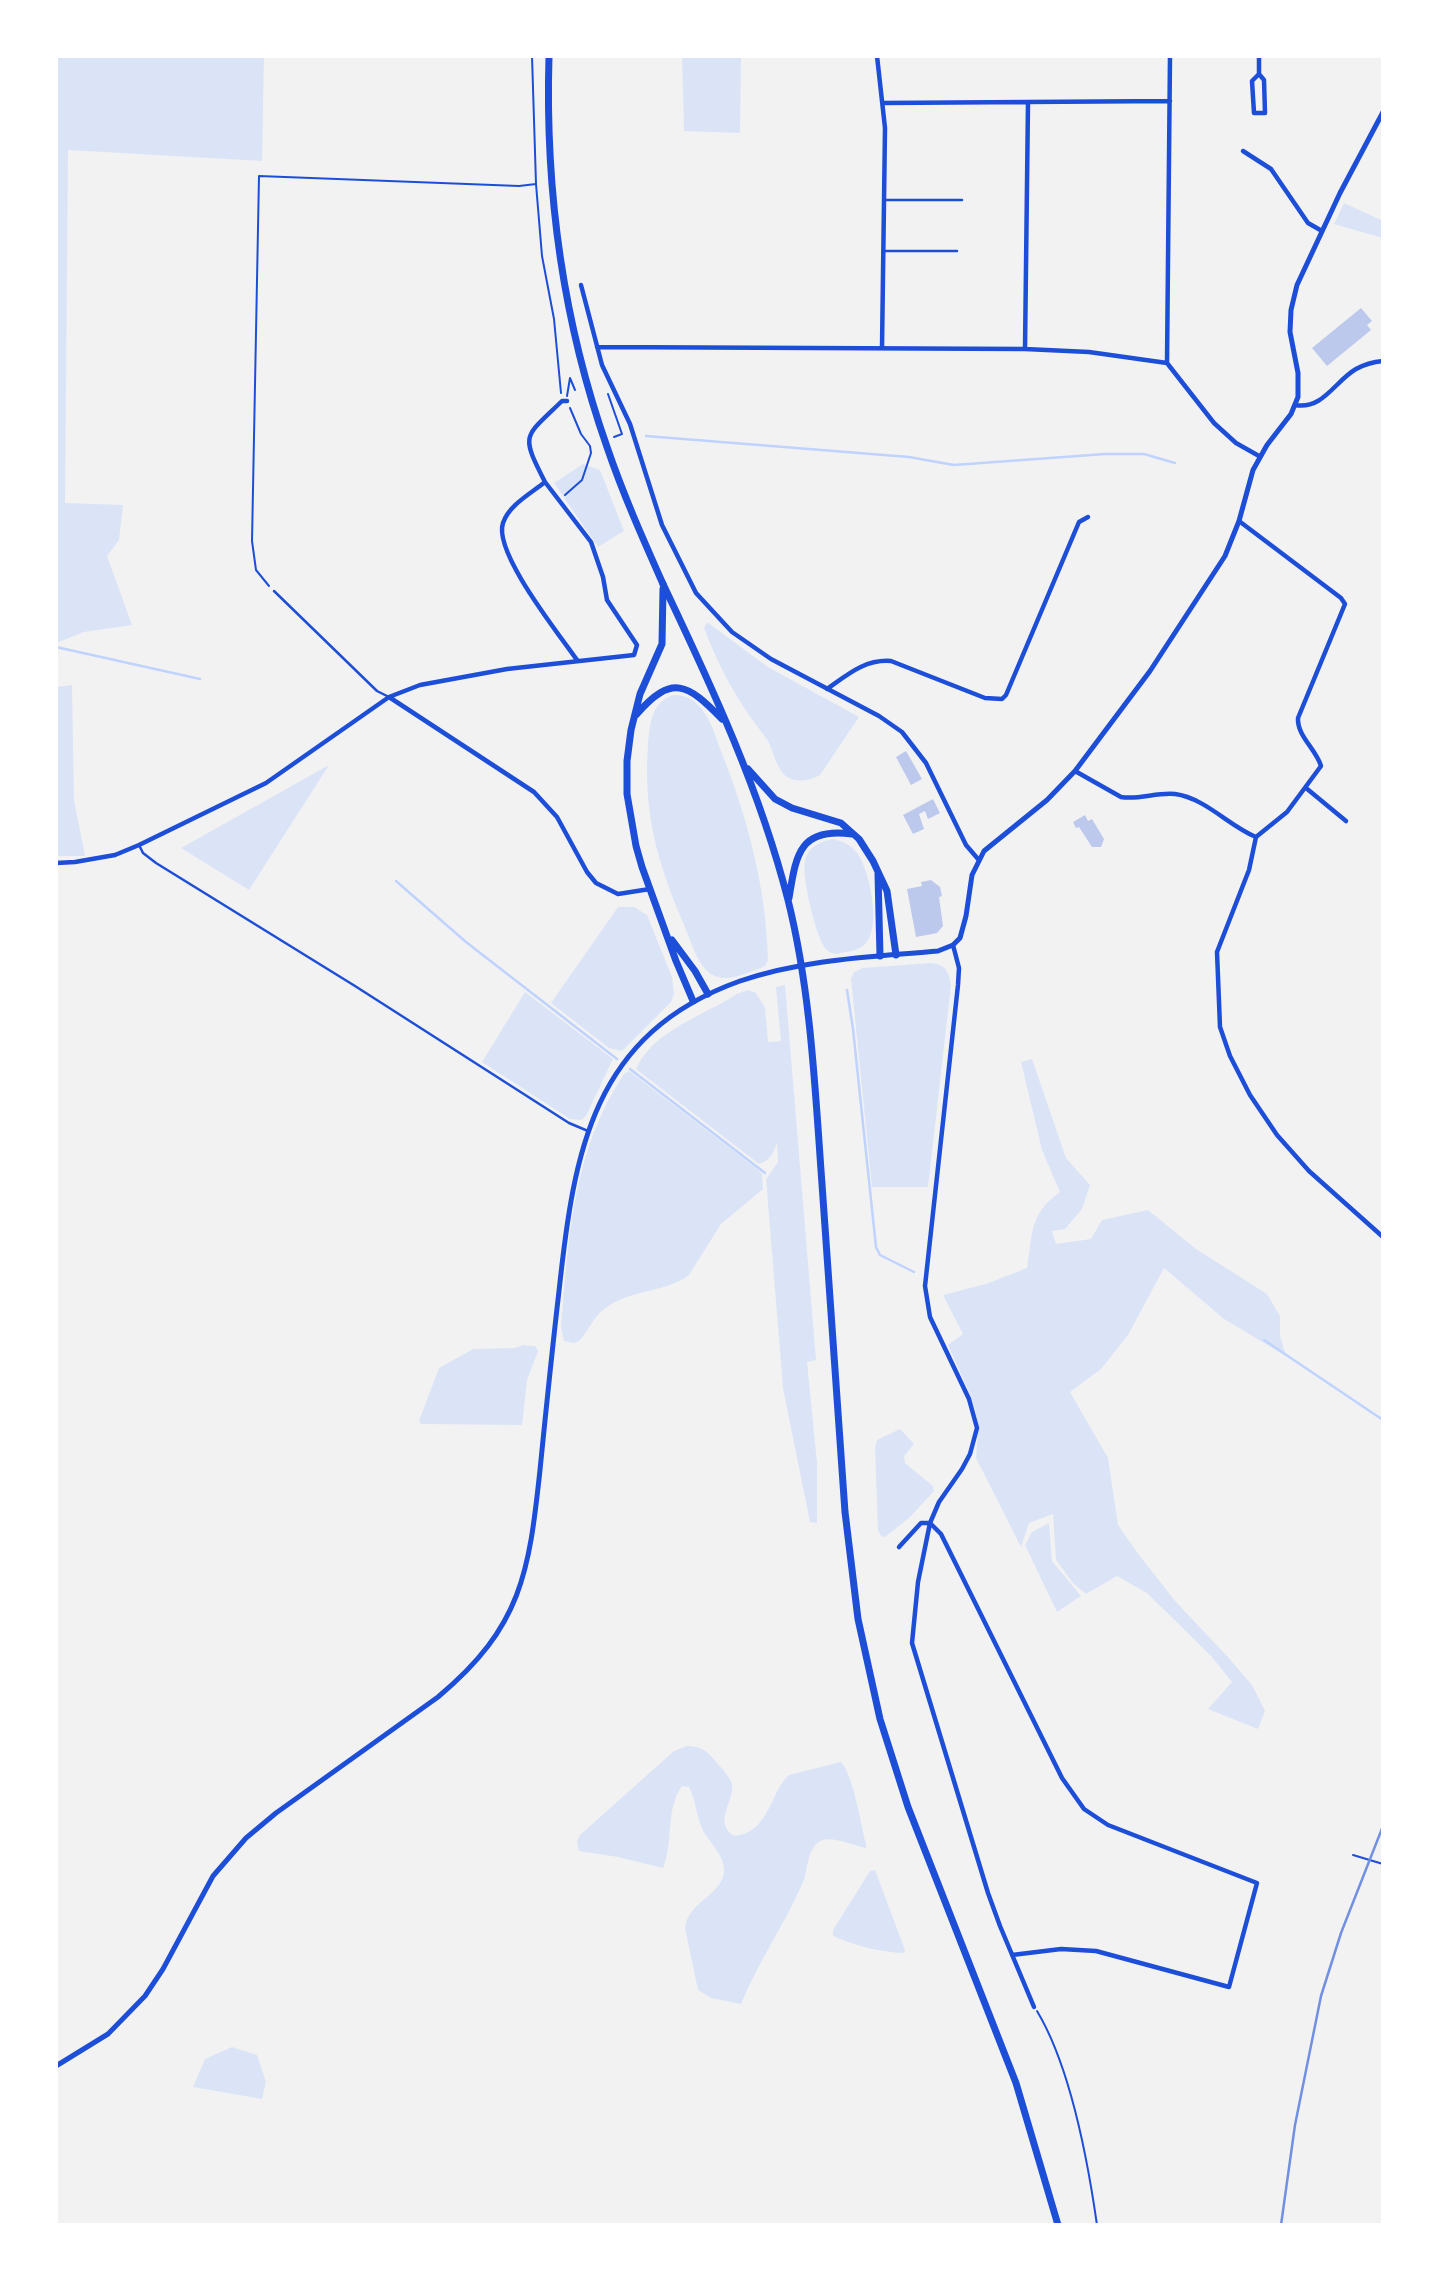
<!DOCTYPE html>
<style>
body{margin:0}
#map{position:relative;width:1439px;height:2281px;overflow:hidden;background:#f2f2f2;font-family:Cabin,sans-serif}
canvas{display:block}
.frame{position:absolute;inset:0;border:58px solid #fff;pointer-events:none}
</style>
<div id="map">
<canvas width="1439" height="2281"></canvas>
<div class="frame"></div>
</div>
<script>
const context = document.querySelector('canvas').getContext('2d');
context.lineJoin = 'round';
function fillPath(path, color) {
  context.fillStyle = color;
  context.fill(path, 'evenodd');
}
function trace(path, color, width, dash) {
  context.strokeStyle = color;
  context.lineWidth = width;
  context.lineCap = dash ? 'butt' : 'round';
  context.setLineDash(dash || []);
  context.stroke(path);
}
const green = new Path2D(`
 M56 56H264L262 161 68 150 65 503 123 505 119 540 107 556 132 625 84 632 56 643Z
 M682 56H741L740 133 684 131Z
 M1344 203 1383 221V238L1334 224Z
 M583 464 600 470 624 531 598 547 554 483Z
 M707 622 768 667 859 717 820 775C811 780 800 783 789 778 777 772 774 753 768 741 762 732 755 724 749 715 731 689 715 658 704 628Z
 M72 685 74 800 85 856H56V687Z
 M673 695C682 695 690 697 697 704 710 716 715 735 721 751 748 819 766 887 768 960L765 966C752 971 733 981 718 977 699 973 691 941 684 925 657 862 643 813 648 744 650 723 651 703 673 695Z
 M329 765 249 890 181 848Z
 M834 839C844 842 851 845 857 853 870 870 881 926 866 943 859 951 846 952 836 954 831 953 830 953 826 949 816 938 801 875 805 860 809 846 821 841 834 839Z
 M618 907H634L647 915 672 977 674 994 671 1002 622 1051 609 1048 551 1003Z
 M931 963C945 964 949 971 951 985L928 1187H872L851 979 854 972 863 968Z
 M785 985 816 1360 807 1362 817 1463V1523L810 1522 783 1388 766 1179 778 1162 777 1143C773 1153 771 1160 759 1164L636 1069C653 1030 705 1015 737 994L748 990 756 993 765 1008 768 1042 781 1041 776 987Z
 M525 992 613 1059 586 1116 581 1120 570 1119 482 1062Z
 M1032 1059 1066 1158 1090 1185 1082 1209 1065 1229 1052 1231 1056 1244 1091 1239 1102 1220 1148 1210 1196 1249 1267 1294 1280 1316V1336L1286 1356 1224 1319 1164 1268 1128 1335 1101 1369 1070 1392 1108 1458 1118 1525 1139 1555 1176 1602 1227 1656 1252 1685 1265 1711 1258 1729 1208 1709 1232 1682 1211 1656 1147 1593 1117 1576 1086 1594 1073 1583 1056 1560 1053 1514 1029 1523 1021 1547 976 1458 978 1428 976 1413 970 1394 948 1345 963 1334 943 1295 986 1284 1027 1268C1033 1233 1029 1214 1060 1192L1042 1150 1021 1062Z
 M629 1071 756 1168 762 1174 763 1189 721 1224 689 1275C665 1293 632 1289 607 1307 594 1315 589 1330 579 1341L574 1343 564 1341 561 1328C568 1238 573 1150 624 1074Z
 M523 1345 535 1346 538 1351 527 1380 522 1425 421 1424 419 1421 439 1368 473 1349 515 1348Z
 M900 1429 914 1444 904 1456 905 1463 933 1486 934 1491 910 1517 885 1537 881 1536 878 1530 875 1448 877 1440Z
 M1049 1523 1052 1561 1081 1596 1057 1612 1025 1545 1032 1532Z
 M687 1746C693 1746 699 1747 704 1750 710 1754 731 1777 732 1784 735 1802 712 1821 734 1836 770 1833 770 1791 789 1775L841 1762C853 1774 861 1825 866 1844V1848C854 1846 829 1834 819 1842 807 1850 808 1869 803 1882 785 1924 758 1962 741 2004L711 1998 698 1990 685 1928C688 1907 706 1901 718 1886 736 1863 709 1845 702 1828 696 1815 696 1800 689 1787L682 1786C665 1810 674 1841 663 1868L618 1857 579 1851 577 1841 580 1835 674 1751Z
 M875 1870 905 1950 904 1953C879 1952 856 1946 833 1936V1930L870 1871Z
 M232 2047 257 2055 266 2082 262 2099 193 2087 205 2059Z`);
const stream = new Path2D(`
 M646 436 909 457 954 465 1105 454H1144L1175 463
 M56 647 200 679
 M396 881 466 942 617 1059
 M847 990 853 1029 876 1247 880 1255 914 1272
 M630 1069 765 1173
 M1264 1340 1383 1420`);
const building = new Path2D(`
 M1361 308 1372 321 1367 325 1371 330 1327 366 1312 348Z
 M906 751 922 779 911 785 896 757Z
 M933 799 940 813 928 819 925 811 919 814 924 829 913 834 903 815Z
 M1085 815 1088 821 1092 819 1104 839 1101 847H1092L1079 827 1076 828 1073 822Z
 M931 880 940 887 942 896 939 897 943 926 937 933 916 937 907 889 922 886 921 882Z`);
const path = new Path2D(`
 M532 56 536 184 542 256 554 319 561 393
 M608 394 622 434 614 437
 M567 396 570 378 575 390
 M565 495 582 480 591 453 590 446 581 434 570 408
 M269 586 256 570 252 541 259 176 519 186 536 184
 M1353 1855 1383 1864
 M1037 2011C1070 2066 1088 2162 1097 2225`);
const service = new Path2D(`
 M885 200H962
 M884 251H957
 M274 591 377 691 389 697
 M139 845 143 853 156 863 355 986 569 1123 588 1131`);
const minor = new Path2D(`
 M877 56 885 128 882 348
 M1259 56V74L1264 80 1265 113H1254L1252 81 1259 74
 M883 103 1170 101
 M1243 151 1271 169 1308 223 1322 231
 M581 285 602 365 630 424 662 525 696 593 732 632 771 659 879 716 902 732 926 763 966 845 978 859
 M597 347 1025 349 1089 352 1167 363 1214 423 1236 443 1259 456
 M1025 349 1028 102
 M1167 363 1170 56
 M567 401H562C524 438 520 433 545 482 530 494 509 505 503 523 493 552 559 634 577 660
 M1295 405C1323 410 1335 381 1356 369 1365 364 1373 362 1383 361
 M1239 521 1341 598 1345 604 1298 718C1297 736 1316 749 1321 766L1287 812 1256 837
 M827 689C847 675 865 659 891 661L985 698 1002 699 1006 695 1079 522 1088 517
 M389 697 534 792 557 817 587 872 596 883 618 894 650 889
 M1075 771 1121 797C1139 800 1157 792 1175 794 1205 798 1229 826 1256 837
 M1306 788 1346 821
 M1256 837 1249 870 1217 952 1220 1027 1230 1056 1250 1095 1277 1135 1309 1171 1383 1237
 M56 863 75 862 115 855 139 845 266 783 389 697 420 685 507 669 634 655 637 645 607 600 603 577 591 542 545 482
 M953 945 959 968 958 985 925 1286 930 1317 969 1399 977 1428 970 1454 962 1469 939 1502 930 1523 918 1582 912 1643 988 1893 1000 1926 1034 2007
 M899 1547 921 1523H930L941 1534 1062 1778 1084 1809 1108 1825 1257 1883 1229 1987 1096 1951 1061 1949 1012 1955`);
const tertiary = new Path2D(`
 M56 2066 108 2034 145 1996 163 1969 213 1876 246 1838 276 1813 438 1697C522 1627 529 1572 540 1470 546 1410 552 1351 559 1291 574 1152 592 1034 740 981 804 959 871 957 938 951L953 945 960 938 966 916 972 875 984 851 1047 800 1075 771 1150 671 1225 556 1239 521 1253 470 1267 445 1291 414 1298 397V373L1290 332 1291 310 1297 285 1340 193 1383 112`);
const primary = new Path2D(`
 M549 56C545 188 563 322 607 447 623 494 643 539 663 584`);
const trunk = new Path2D(`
 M663 584C712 687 760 790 788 900 811 992 815 1089 822 1184 829 1293 837 1402 845 1512L858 1619 880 1719 908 1807 1016 2083 1058 2225
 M663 589 662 644 640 694 631 730 627 761V794L636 846 642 867 676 961 693 1001
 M636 715C672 673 688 684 722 719
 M748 769 775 799 792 808 841 823 859 839 873 861 887 891 896 955
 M878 874 880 956
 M789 898C796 855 799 827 852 834
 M672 940 695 971 708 994`);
const rail = new Path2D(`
 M1281 2225 1295 2125 1321 1996 1341 1933 1383 1826`);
fillPath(green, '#dbe4f7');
trace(stream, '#bfd3fe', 2.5);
fillPath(building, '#bdc9ec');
trace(path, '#1d4ed8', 2);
trace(service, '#1d4ed8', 2.5);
trace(minor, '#1d4ed8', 4.5);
trace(tertiary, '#1d4ed8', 5);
trace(primary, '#1d4ed8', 7);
trace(trunk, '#1d4ed8', 7);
trace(rail, '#7290e2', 2.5);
</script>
